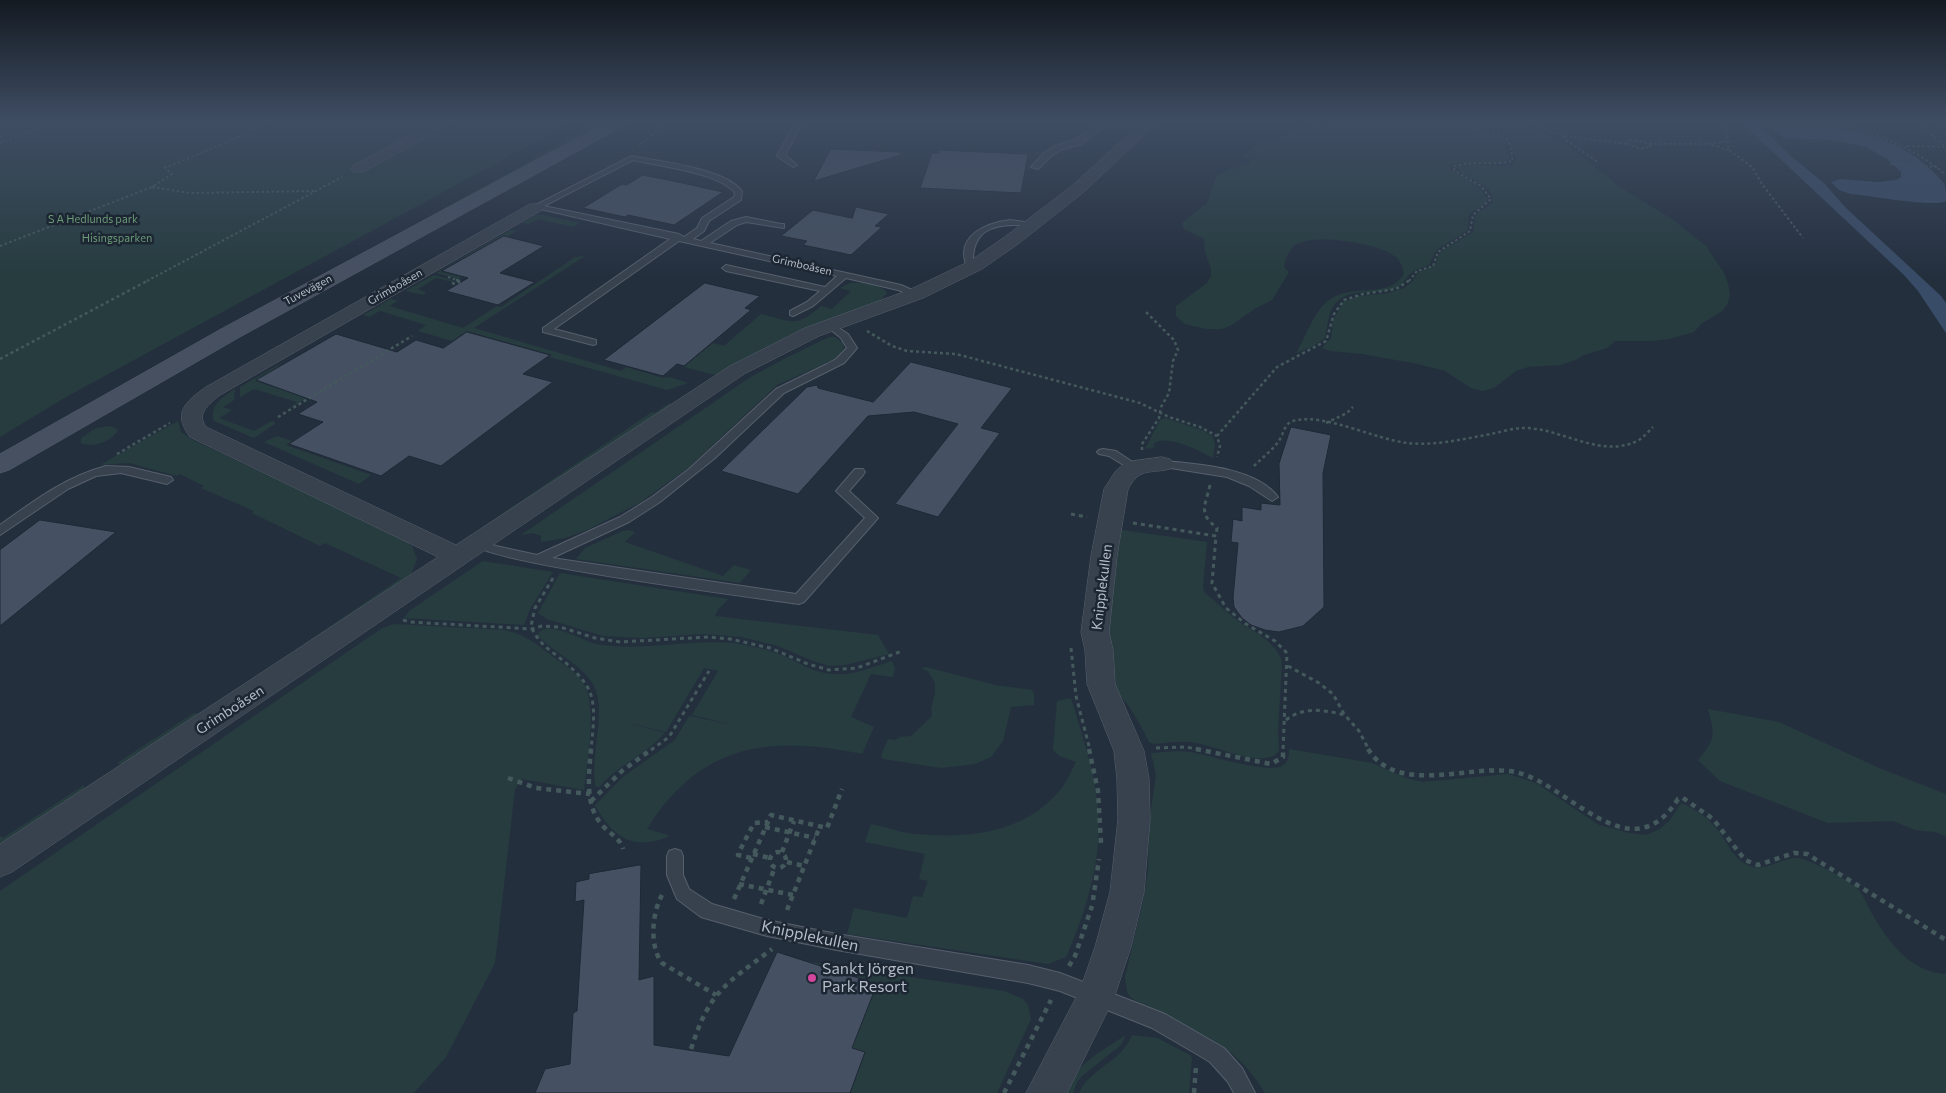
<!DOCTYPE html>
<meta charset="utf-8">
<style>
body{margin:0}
canvas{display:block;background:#242f3e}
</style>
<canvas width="1946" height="1093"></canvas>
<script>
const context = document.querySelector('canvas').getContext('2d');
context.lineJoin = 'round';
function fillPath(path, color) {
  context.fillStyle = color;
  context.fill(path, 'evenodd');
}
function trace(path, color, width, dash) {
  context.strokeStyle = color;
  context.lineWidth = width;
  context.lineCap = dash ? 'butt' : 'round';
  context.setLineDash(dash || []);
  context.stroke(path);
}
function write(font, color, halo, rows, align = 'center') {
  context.font = font + ' Commissioner,sans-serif';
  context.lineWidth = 5;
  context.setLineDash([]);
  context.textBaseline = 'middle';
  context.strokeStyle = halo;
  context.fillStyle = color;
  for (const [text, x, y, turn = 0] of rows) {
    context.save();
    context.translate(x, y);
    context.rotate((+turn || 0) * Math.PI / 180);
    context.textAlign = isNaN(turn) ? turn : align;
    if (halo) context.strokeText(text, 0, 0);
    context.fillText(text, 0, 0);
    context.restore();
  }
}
const green = new Path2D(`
 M0 122H572L66 397 0 437Z
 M595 122H611L390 238 530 161Z
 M1331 122H1450L1448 126 1454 129 1502 137 1505 140V148L1510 159 1502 163H1457L1450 165V169L1476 184 1488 199 1486 203 1469 214 1468 230 1438 249 1434 254 1430 264C1425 268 1418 268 1413 272 1406 277 1404 284 1396 288 1377 296 1352 286 1336 303 1326 314 1329 327 1324 339L1314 346 1296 353C1307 336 1314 307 1334 297 1358 284 1388 299 1404 274 1403 268 1401 262 1396 257 1379 243 1312 232 1294 246 1289 250 1285 260 1284 267L1289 272 1272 300 1256 308 1230 326 1221 329H1206L1185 324 1176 316V306L1207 283 1211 276V269L1205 251 1204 239 1184 229 1182 223 1207 203 1216 177 1223 172 1250 163 1251 158 1243 157V154L1252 151V147L1287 134 1288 130Z
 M1454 122H1522L1570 147 1620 187 1672 219 1706 246 1724 273 1728 283 1730 295 1727 305 1722 311 1701 324 1694 332 1669 339 1652 341H1615L1607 348 1584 355 1575 360 1560 365 1528 367 1516 371 1494 388 1482 391 1471 388 1445 371 1418 364 1362 354 1331 351 1322 348 1331 338 1333 321 1343 302 1359 296 1388 293 1404 288 1413 281 1418 272 1435 265 1440 252 1473 232 1475 215 1493 202C1493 180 1464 182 1457 167L1472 165 1513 166 1516 159 1510 146 1511 141C1501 127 1469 133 1453 125Z
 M535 215H544L579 223 573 227 538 219 529 224 522 223Z
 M510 230 517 231 508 236 504 235 441 272 463 277 458 279 436 273Z
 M585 256 474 328 621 371 626 367 663 378 670 377 688 383 667 390 550 357 552 355 467 331 452 341 418 331 426 325 380 311 369 317 363 315 391 299 398 301 389 306 463 328 497 306 501 307 575 257Z
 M434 275 456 281 453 282 436 278 418 289 426 292 424 295 405 291Z
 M850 283C861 282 882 284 887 293L881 300 788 336 715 375 684 367 713 343 724 346 761 314C791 321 795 329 821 306L832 309 851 291 840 288Z
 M829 337H835L843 343 844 349 833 360 777 385 688 468 641 502 587 530 565 538 541 542V536L533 533 521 535 749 378 784 359Z
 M284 364 255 381 301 396 332 382 289 409 297 402 254 389 240 397V387L276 366Z
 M235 389 234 400 223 407 232 410 219 418 254 431 272 421 275 422V424L254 438 214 421C209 405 223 397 235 389Z
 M669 403 672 404 484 529 481 528 652 412 655 413Z
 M1165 418 1204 431 1212 436 1215 444 1213 458C1200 451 1166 433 1153 444L1155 447 1145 449 1160 420Z
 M178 421 181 432 191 439 405 540 412 546 417 559 411 575 307 644H304L401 578 325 543 320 546 252 513 254 511 201 488 204 486 180 474 177 476 129 463 100 465Z
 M111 426 118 430C112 442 93 448 81 443V438L96 428Z
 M277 436 292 441 286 445 371 475 359 484 264 442Z
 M629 530 635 532 625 542 723 576 734 565 751 570 740 583 576 559 585 548 623 531Z
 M1122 530 1207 542 1203 587 1204 592C1214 600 1224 610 1234 618 1252 632 1275 639 1282 662L1278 731 1279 751 1274 756C1249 765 1215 744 1189 742 1178 741 1166 743 1154 744L1149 742C1143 729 1136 717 1128 705 1125 701 1121 698 1118 693 1097 655 1114 572 1122 530Z
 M483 561 553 572 530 609 524 625 404 618 409 611Z
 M560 573 728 599 717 611 715 616 878 635 889 654 845 665 829 666 813 661 778 646 742 637 703 634 642 638 603 636 547 619 538 613Z
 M394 624 504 630C524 634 535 643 551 655 562 664 579 673 585 686 597 711 587 762 584 790L522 779 515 789 495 963 446 1057 414 1093H0V891L369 637 383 628Z
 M544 629C563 626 583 642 602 645 645 651 688 639 732 643 745 645 759 647 773 652 793 658 810 673 833 674 852 676 873 667 892 661L895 669 893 677 871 674 851 717 874 727 862 754C770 735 700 743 647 829L668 835V837C632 851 613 837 595 805L624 776 675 740 689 716 733 725 692 715 718 671 704 668 666 732 624 722 665 733C647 754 618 765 599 787H596C588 757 610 708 591 681 578 662 553 652 538 636L539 632Z
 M926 667 995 685 1032 690 1034 693V705L1011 707 1003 741 991 757 975 764 941 768 883 759 881 756 888 739 895 740 900 737 911 736 931 717 932 713 931 709 935 693V683L930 674 926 670 921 669Z
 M1071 698C1081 732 1093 766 1097 802 1104 854 1087 910 1066 957L1048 964 847 934 854 908 907 918 913 896 922 897 928 881 919 879 925 854 865 842 871 824C886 827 901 833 916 834 968 839 1026 833 1061 789 1067 782 1071 771 1076 762L1060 756 1053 750 1057 701Z
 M1708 709 1779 722 1879 768 1946 794V836L1935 832 1915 830 1893 821 1828 823 1720 781 1698 760C1716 739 1715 735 1708 709Z
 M194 713 197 714V717L122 765 117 763Z
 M1289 749 1372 763 1406 778 1422 782 1508 774 1536 783 1599 825 1629 833 1646 835 1660 829 1670 820 1681 803C1695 808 1712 821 1720 833 1729 846 1734 860 1750 866 1766 872 1781 858 1797 858 1808 858 1850 881 1858 889 1863 894 1867 905 1871 912 1888 941 1909 972 1946 974V1093H1265C1229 1032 1182 1032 1130 997L1127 992 1125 977 1143 901 1148 871 1149 824 1156 775 1151 753C1164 752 1177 750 1190 752 1209 755 1267 774 1282 766 1289 762 1289 755 1289 749Z
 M84 785V789L0 847V836L3 838Z
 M805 961 1004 991 1023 999 1028 1005 1031 1019 997 1093H850L865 1053 837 1043 855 1041 877 984Z
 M1126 1035 1121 1045 1082 1076 1077 1082 1073 1093H1062L1071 1075 1098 1053Z
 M1132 1035 1157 1038 1190 1055 1192 1058 1189 1093H1079C1090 1068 1122 1062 1132 1035Z`);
const water = new Path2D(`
 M1741 122H1755L1759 125 1793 158 1824 183 1845 207 1941 296 1946 303V333L1918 291 1904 275Z
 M1781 126C1798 127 1815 125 1832 128 1871 133 1912 146 1938 177 1941 180 1944 182 1945 186 1946 190 1946 197 1946 201 1935 208 1868 195 1851 194L1839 190 1831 182 1840 179 1879 182 1896 180 1901 177V172L1887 159 1866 147 1834 140 1784 138 1773 129V127Z`);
const building = new Path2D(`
 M831 149 900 152 901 155 814 181Z
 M937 150 1028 154 1021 193 920 188 932 153H939Z
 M643 175 678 182 723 192 674 225 628 215 625 217 583 208 622 184 626 185Z
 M856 207 889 214 875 226 882 227 851 255 803 245 807 241 781 236 813 210 852 218Z
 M504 236 544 246 500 273 535 282 498 305 446 291 468 278 442 271Z
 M705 283 760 296 745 308 751 310 684 366 677 364 663 376 604 360Z
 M467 332 550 355 523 374 553 382 441 466 409 456 381 476 289 444 323 422 298 414 317 402 256 380 336 334 397 352 416 340 443 348Z
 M911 362 1012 388 981 428 1000 433 938 517 895 504 958 424 914 412 868 416 798 494 721 471 807 387 817 385 818 388 873 402Z
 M1291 427 1331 435 1323 473 1324 607 1303 626 1279 632 1265 630 1251 625 1242 618 1234 607 1233 598 1238 543 1231 542 1233 519 1242 521V507L1261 510V503L1280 505 1279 464Z
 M40 520 116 532 0 626V550Z
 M641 865 639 980 654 976V1045L729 1056 777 952 877 984 852 1048 865 1052 850 1093H535L545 1069 570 1064 573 1013 577 1011 584 900 575 902 576 882 589 879V874Z`);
const pathFar3 = new Path2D(`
 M1527 122 1562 136 1627 144
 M1721 122 1727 134 1729 150 1752 167 1762 184 1803 238
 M1823 122C1869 131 1910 144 1946 175
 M0 137 26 132
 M1562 137 1599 163
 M1630 140 1643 141 1651 146C1642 150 1634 148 1626 143Z
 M0 143 32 131 72 122
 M1649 144H1708L1728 141
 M639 145 658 131 662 122
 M1712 145 1729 150
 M1907 146 1945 147 1918 122
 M1890 164 1937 167
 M152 187 190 193 316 191
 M0 246 152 187 172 174 165 168 246 134 264 122
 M448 277 460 281
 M147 281 342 177
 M1409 281 1417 271 1433 266 1438 252 1470 231 1473 215 1491 199 1481 186 1455 171 1453 167C1472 160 1492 166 1512 161 1513 153 1509 139 1502 135L1452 128 1450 124 1452 122`);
const pathFar2 = new Path2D(`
 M452 283 455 284 461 281 456 280
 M867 331 892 346 907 351 956 354 1140 403 1169 417 1200 427 1217 436 1220 446 1217 457
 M0 359 149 280
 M278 417 412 336
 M1326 423 1347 413 1353 407
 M1217 436 1277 367 1326 341 1334 314 1344 300 1363 294 1396 289 1410 280
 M1142 450V444L1159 418 1161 407 1169 393 1173 361 1178 350 1174 340 1144 310
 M117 454 170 423
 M1254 466C1263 457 1274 449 1280 439 1284 432 1285 423 1293 421 1323 412 1376 440 1408 443 1436 446 1463 439 1491 434 1501 432 1513 428 1524 428 1562 428 1602 460 1639 440 1644 437 1649 431 1653 427`);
const pathFar1 = new Path2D(`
 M1210 485C1205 507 1198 513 1217 528L1216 536
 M1071 514 1087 517
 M1133 523 1216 536 1212 583 1226 608 1246 624 1275 641 1287 653 1283 750
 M553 578 535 608 531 626C536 639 545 647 556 655 598 688 596 699 591 750
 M403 620 410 622 532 629 542 626 560 627 595 638 620 642 708 637 730 639 770 648 808 664 829 670 857 668 902 651
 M1071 648 1076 696 1090 750
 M1288 666 1319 683 1333 694 1344 714 1359 731 1369 750
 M1286 720C1304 706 1324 710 1345 715
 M1156 748 1186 747 1202 750
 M651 750 669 737 709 671`);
const path = new Path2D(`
 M591 749C589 774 584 806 603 826 610 834 620 838 623 849
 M1089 749 1098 791 1101 843
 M1196 749 1271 764 1283 757V749
 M1368 749C1398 797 1470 763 1515 772 1569 783 1630 875 1678 799L1683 798 1713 819 1745 860 1758 865 1794 853 1807 854 1946 940
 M508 778 536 788 590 794
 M591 801 622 771 652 749
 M765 827 815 838
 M770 860a8 8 0 1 1 16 0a8 8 0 1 1-16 0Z
 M782 852 794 821
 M753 854 770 858
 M751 858 738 855 739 852 754 823 768 822
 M787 862 804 866
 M739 884 793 895
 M662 895C652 913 649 946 662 963L716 995
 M734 899 771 815 827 828 842 789
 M1093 900 1099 859
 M761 904 775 867
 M787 910 820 826
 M1069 966 1075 956 1092 906
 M691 1049C710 990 725 985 772 949
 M1004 1093 1051 1000
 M1194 1093 1196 1066`);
const lane = new Path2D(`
 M796 122H803L785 155 797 165 793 167 777 156Z
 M1101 122H1123L1149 128 1145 130 1107 124 1081 144 1061 150 1050 157 1038 169 1031 167 1044 153 1055 146 1075 140Z
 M632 156C661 162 724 168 742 191L741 200 709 221 704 231 693 239 701 241 731 221 746 217 781 224H784V228L746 222 737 225 710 243 901 285 921 294 916 297 898 290 846 278 813 306 793 316 790 315V311L807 302 820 291 726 271 722 268 726 265 825 287 837 276 679 241 554 329 596 340V344L593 345 543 332V328L670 239 532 207ZM633 160C659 166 720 173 735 193L734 197 702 218 697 228 684 237 679 234 544 206Z
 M1010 220 1032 223 1036 225C1031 229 1024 226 1018 225 991 224 973 232 973 261L979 263V267L966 264C956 235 987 223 1010 220Z
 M830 322 848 334 857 348 844 363 784 393 715 458 660 502 629 522 552 558 796 594 865 518 836 491 855 469H863L865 472 863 475 849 491 878 518 804 602 799 604C758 598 486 563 473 544L475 541 479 540 496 546 537 555 620 517 652 497 689 469 776 389 827 364 836 359 847 348 841 338 825 325Z
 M1103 449 1116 451 1140 467 1138 469H1130L1109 456 1099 454 1097 452 1099 450Z
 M1162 461C1196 464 1256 467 1278 497L1272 501 1249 486 1227 477 1158 466 1156 464 1158 462Z
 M106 466 129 467 171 477 173 480 167 484 121 473 96 476 68 489 0 535V525C34 501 65 477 106 466Z
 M675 849 681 851 683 856V875L689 889 712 904 767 920 837 934 1028 965 1060 973 1165 1014 1224 1048 1242 1068 1255 1093H1234L1228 1082 1210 1062 1195 1053 1152 1028 1060 991 1028 983 837 950 767 936 701 917 677 899 667 875V856L669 851Z`);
const street = new Path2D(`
 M436 122H454L363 172H353L350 169 353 166Z
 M1142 122H1158L1085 191 1018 244 982 269 923 298 819 336 744 374 12 872 0 877V844L438 557 190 437C172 413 185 402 206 387L530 204H542L544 207 542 210 220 395C209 404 196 413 206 427L456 545 730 366 805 328 909 290 970 261 1006 236 1073 185Z
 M1162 457 1170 459 1173 464 1170 469C1149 474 1140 467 1128 489L1117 556 1109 632 1113 650 1115 684 1144 751 1149 779 1150 819 1144 892 1131 947 1114 998 1067 1093H1026L1080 990 1095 947 1110 892 1118 819 1117 779 1114 751 1087 684 1085 650 1081 632 1091 556 1104 489 1115 472 1126 462Z`);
const secondary = new Path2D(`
 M608 122H627L625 125 238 338 9 470 0 473V454L223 328Z`);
const rail = new Path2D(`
 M1941 122 1946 126`);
const markers = [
 [812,978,5,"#d1479c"]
];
const farParknames = [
 ["S A Hedlunds park",93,219],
 ["Hisingsparken",117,238]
];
const farStreetnames = [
 ["Grimboåsen",802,265,13],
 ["Grimboåsen",395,287,-30],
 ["Tuvevägen",308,290,-28]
];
const streetNames = [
 ["Knipplekullen",1102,587,-83],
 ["Grimboåsen",230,710,-33]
];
const nearStreetnames = [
 ["Knipplekullen",810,936,12]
];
const nearPoinames = [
 ["Sankt Jörgen",822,969],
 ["Park Resort",822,987]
];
fillPath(green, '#263c3f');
fillPath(water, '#394c67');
fillPath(building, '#455162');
trace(building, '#1f2835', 1);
trace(lane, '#565f6c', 2);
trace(street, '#565f6c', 1);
trace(secondary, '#565f6c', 1);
trace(pathFar3, '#44595c', 2, [2.5, 2.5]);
trace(pathFar2, '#44595c', 2.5, [3, 3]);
trace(pathFar1, '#44595c', 3, [4, 4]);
trace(path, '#44595c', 4.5, [5, 5]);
fillPath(lane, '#38414e');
fillPath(street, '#38414e');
fillPath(secondary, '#465061');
trace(rail, '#5a6575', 4);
trace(rail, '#1d2633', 2.5, [7]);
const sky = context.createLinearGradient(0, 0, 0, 275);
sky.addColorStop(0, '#141a22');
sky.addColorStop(0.44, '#3f4d63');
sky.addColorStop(1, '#3f4d6300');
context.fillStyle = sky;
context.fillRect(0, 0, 1946, 275);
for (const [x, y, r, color] of markers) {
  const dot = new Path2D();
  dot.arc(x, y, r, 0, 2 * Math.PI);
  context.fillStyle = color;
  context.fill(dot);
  trace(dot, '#1d2633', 2);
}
write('11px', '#6b9a76', '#1d2633', farParknames);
write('11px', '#b4bcc9', '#1d2633', farStreetnames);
write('14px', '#b4bcc9', '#1d2633', streetNames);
write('16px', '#b4bcc9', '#1d2633', nearStreetnames);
write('16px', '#b4bcc9', '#1d2633', nearPoinames, 'left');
</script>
